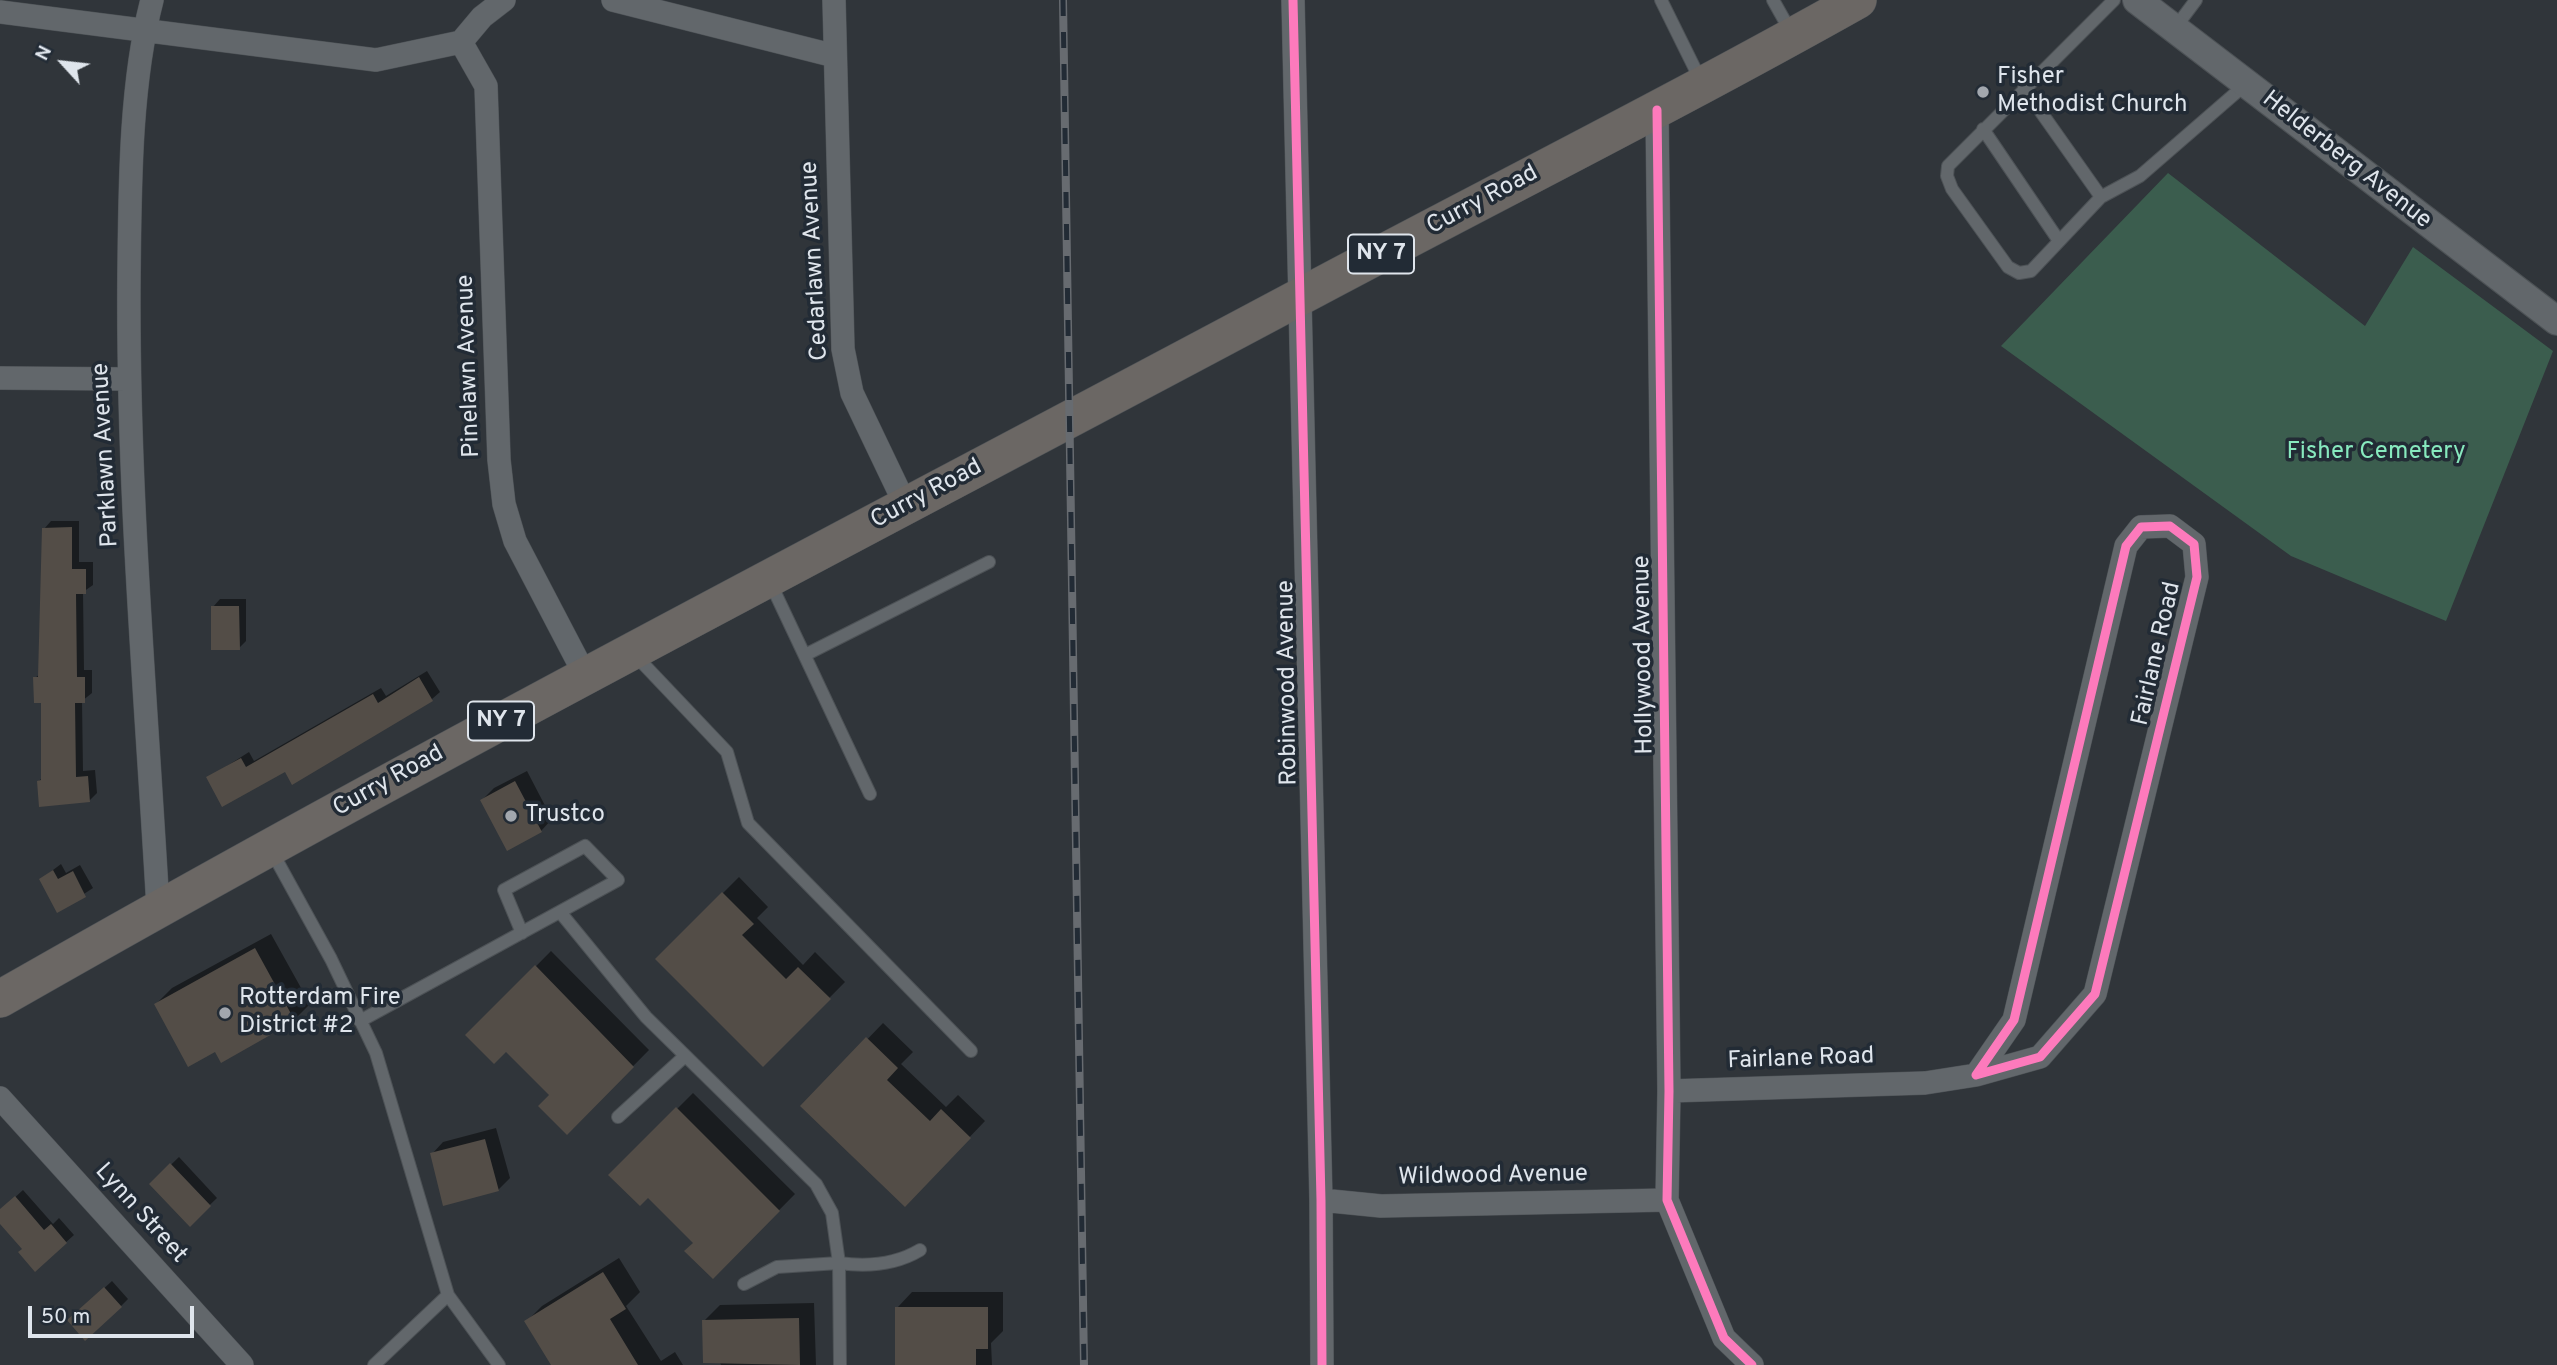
<!DOCTYPE html>
<style>
body{margin:0}
#map{position:relative;width:2557px;height:1365px;overflow:hidden;background:#30353a;font-family:Overpass,sans-serif}
canvas{display:block}
.north{position:absolute;left:28px;top:28px;width:70px;height:70px;-webkit-text-stroke:5px #222b35;paint-order:stroke;rotate:297deg;font-size:19px;font-weight:700;line-height:28px;text-align:center;color:#dfe5ec}
.north::after{content:'';display:block;margin:auto;width:24px;height:32px;background:#dfe5ec;clip-path:polygon(50% 0,100% 100%,50% 72%,0 100%)}
.scale{position:absolute;left:28px;top:1306px;width:166px;height:32px;box-sizing:border-box;border:4px solid #dfe5ec;border-top:0;padding-left:9px;font-size:21px;line-height:24px;white-space:nowrap;color:#dfe5ec;-webkit-text-stroke:5px #222b35;paint-order:stroke}
</style>
<div id="map">
<canvas width="2557" height="1365"></canvas>
<div class="north">N</div>
<div class="scale">50 m</div>
</div>
<script>
const context = document.querySelector('canvas').getContext('2d');
context.lineJoin = 'round';
function fillPath(path, color) {
  context.fillStyle = color;
  context.fill(path, 'evenodd');
}
function trace(path, color, width, dash) {
  context.strokeStyle = color;
  context.lineWidth = width;
  context.lineCap = dash ? 'butt' : 'round';
  context.setLineDash(dash || []);
  context.stroke(path);
}
function write(font, color, halo, rows, align = 'center') {
  context.font = font + ' Overpass,sans-serif';
  context.lineWidth = 7;
  context.setLineDash([]);
  context.textBaseline = 'middle';
  context.strokeStyle = halo;
  context.fillStyle = color;
  for (const [text, x, y, turn = 0] of rows) {
    context.save();
    context.translate(x, y);
    context.rotate((+turn || 0) * Math.PI / 180);
    context.textAlign = isNaN(turn) ? turn : align;
    if (halo) context.strokeText(text, 0, 0);
    context.fillText(text, 0, 0);
    context.restore();
  }
}
const green = new Path2D(`
 M2168 173 2365 326 2413 247 2553 351 2446 621 2291 556 2001 346Z`);
const shadow = new Path2D(`
 M51 521H79V562H93V585L83 592 84 670H92V693L82 701 83 771 95 770 97 793 89 801 39 781 43 777V701L35 678 40 674 44 529Z
 M220 599H246V641L239 648 213 607Z
 M427 671 440 692 432 699 293 782 285 770 208 778 249 752 254 761 381 688 386 696Z
 M527 771 552 819 541 831 482 800 494 788Z
 M61 864 66 873 80 865 93 888 58 911 41 879Z
 M739 877 768 907 757 918 803 965 815 952 845 982 763 1065 657 959Z
 M271 934 310 1004 294 1020 216 1049 156 1004 172 988Z
 M551 951 649 1050 567 1133 551 1095 506 1050 468 1035Z
 M883 1023 913 1052 901 1064 946 1107 958 1095 985 1121 920 1189 803 1106Z
 M693 1093 795 1194 713 1277 696 1242 650 1197 611 1175Z
 M496 1128 510 1178 498 1190 432 1154 443 1142Z
 M179 1157 217 1198 190 1224 151 1184Z
 M23 1190 53 1224 59 1218 74 1235 36 1269 24 1249 0 1221V1211Z
 M619 1258 640 1292 626 1306 661 1361 675 1352 683 1365H553L526 1322 542 1306Z
 M112 1281 128 1299 121 1306 77 1313Z
 M912 1292H1003V1331L991 1343 992 1365H897V1308Z
 M814 1303 816 1365H721L704 1321 720 1305Z`);
const building = new Path2D(`
 M72 527V569H86V594H76L77 677H85V703H75L76 777 88 776 90 802 39 807 37 781 41 780V703H34L33 677H38L42 528Z
 M211 606H239L240 650H211Z
 M419 677 433 701 292 785 285 772 222 807 206 777 241 758 246 767 373 694 378 703Z
 M515 781 542 832 507 851 480 800Z
 M53 870 58 879 73 871 86 897 57 913 39 879Z
 M722 892 754 924 742 935 786 979 798 967 831 999 763 1067 655 959Z
 M255 948 295 1021 221 1063 215 1052 188 1067 154 1004Z
 M535 965 634 1067 567 1135 538 1106 549 1095 506 1052 494 1064 465 1035Z
 M866 1037 898 1068 887 1080 930 1121 941 1109 971 1138 905 1207 800 1106Z
 M676 1107 780 1211 713 1279 684 1251 693 1243 648 1198 640 1206 608 1175Z
 M485 1139 499 1191 443 1206 430 1153Z
 M170 1163 211 1206 190 1227 149 1184Z
 M15 1196 44 1230 51 1224 67 1243 35 1272 18 1252 22 1249 0 1224V1209Z
 M603 1272 626 1309 610 1319 638 1365H551L524 1321Z
 M104 1287 122 1307 85 1341 67 1320Z
 M895 1307H988V1349H976V1365H895Z
 M799 1318 800 1365 703 1363 702 1320Z`);
const service = new Path2D(`
 M1661 0 1701 81
 M1773 0 1791 32
 M2114 0 1948 166 1947 176 1952 189 2008 267 2019 273 2031 271 2101 197 2140 176 2246 84
 M2175 28 2196 0
 M2024 88 2101 197
 M1983 129 2059 241
 M770 582 870 794
 M633 653 727 752 748 823 971 1051
 M805 655 989 562
 M271 850 331 959 376 1053 448 1295 374 1365
 M560 912 646 1017 816 1184 832 1213 839 1263 777 1267 744 1284
 M360 1021 618 880 585 846 504 890 522 933
 M618 1117 685 1056
 M448 1295 499 1365
 M840 1365 839 1263C868 1267 895 1265 920 1250`);
const minor = new Path2D(`
 M152 0C130 84 130 187 129 274 127 485 146 697 158 908
 M613 0 835 56
 M834 0 843 349 852 393 906 506
 M1293 0 1321 1200 1322 1365
 M0 12 376 60 461 42 482 17 504 0
 M461 42 486 86 499 460 504 504 515 541 585 675
 M1657 110 1669 1091 1667 1200 1724 1338 1752 1365
 M0 378 128 379
 M2170 526 2194 544 2197 577 2095 994 2040 1057 1976 1075 2014 1020 2126 546 2141 527Z
 M1669 1091 1925 1083 1976 1075
 M0 1098 242 1365
 M1321 1200 1381 1206 1667 1200`);
const tertiary = new Path2D(`
 M2137 0 2557 321`);
const primary = new Path2D(`
 M0 999C426 755 863 530 1296 299 1483 199 1673 104 1858 0`);
const rail = new Path2D(`
 M1063 0 1084 1365`);
const cycleway = new Path2D(`
 M1293 0 1321 1200 1322 1365
 M1657 110 1669 1091 1667 1200 1724 1338 1752 1365
 M2170 526 2194 544 2197 577 2095 994 2040 1057 1976 1075 2014 1020 2126 546 2141 527Z`);
const markers = [
 [1983,92,7,"#a2a7ae"],
 [511,816,7,"#a2a7ae"],
 [225,1013,7,"#a2a7ae"]
];
const shields = [
 [1381,254,66],
 [501,721,66]
];
const shieldNames = [
 ["NY 7",1381,254],
 ["NY 7",501,721]
];
const poiNames = [
 ["Fisher",1997,78],
 ["Methodist Church",1997,106],
 ["Trustco",525,816],
 ["Rotterdam Fire",239,999],
 ["District #2",239,1027]
];
const streetNames = [
 ["Helderberg Avenue",2346,161,38],
 ["Curry Road",1483,201,-28],
 ["Cedarlawn Avenue",816,261,-93],
 ["Pinelawn Avenue",470,366,-92],
 ["Parklawn Avenue",107,455,-93],
 ["Curry Road",927,495,-28],
 ["Fairlane Road",2158,654,-77],
 ["Hollywood Avenue",1645,655,-91],
 ["Robinwood Avenue",1289,683,-91],
 ["Curry Road",389,782,-29],
 ["Fairlane Road",1801,1060,-2],
 ["Wildwood Avenue",1493,1177,-1],
 ["Lynn Street",140,1214,48]
];
const parkNames = [
 ["Fisher Cemetery",2376,453]
];
fillPath(green, '#3b5d4e');
fillPath(shadow, '#0007');
fillPath(building, '#534d47');
trace(service, '#4d5256', 14);
trace(minor, '#4d5256', 24);
trace(tertiary, '#4d5256', 30);
trace(primary, '#4d5256', 38);
trace(service, '#62676b', 12);
trace(minor, '#62676b', 23);
trace(tertiary, '#62676b', 28);
trace(primary, '#6b6764', 37);
trace(rail, '#676b70', 8);
trace(rail, '#222b35', 5, [16]);
trace(cycleway, '#fd7abc', 9);
for (const [x, y, r, color] of markers) {
  const dot = new Path2D();
  dot.arc(x, y, r, 0, 2 * Math.PI);
  context.fillStyle = color;
  context.fill(dot);
  trace(dot, '#222b35', 2.5);
}
for (const [x, y, w] of shields) {
  const box = new Path2D();
  box.roundRect(x - w / 2, y - 19.5, w, 39, 5);
  context.fillStyle = '#222b35';
  context.fill(box);
  trace(box, '#dfe5ec', 2);
}
write('bold 23px', '#dfe5ec', null, shieldNames);
write('24px', '#dfe5ec', '#222b35', poiNames, 'left');
write('24px', '#dfe5ec', '#222b35', streetNames);
write('24px', '#87e9be', '#222b35', parkNames);
</script>
